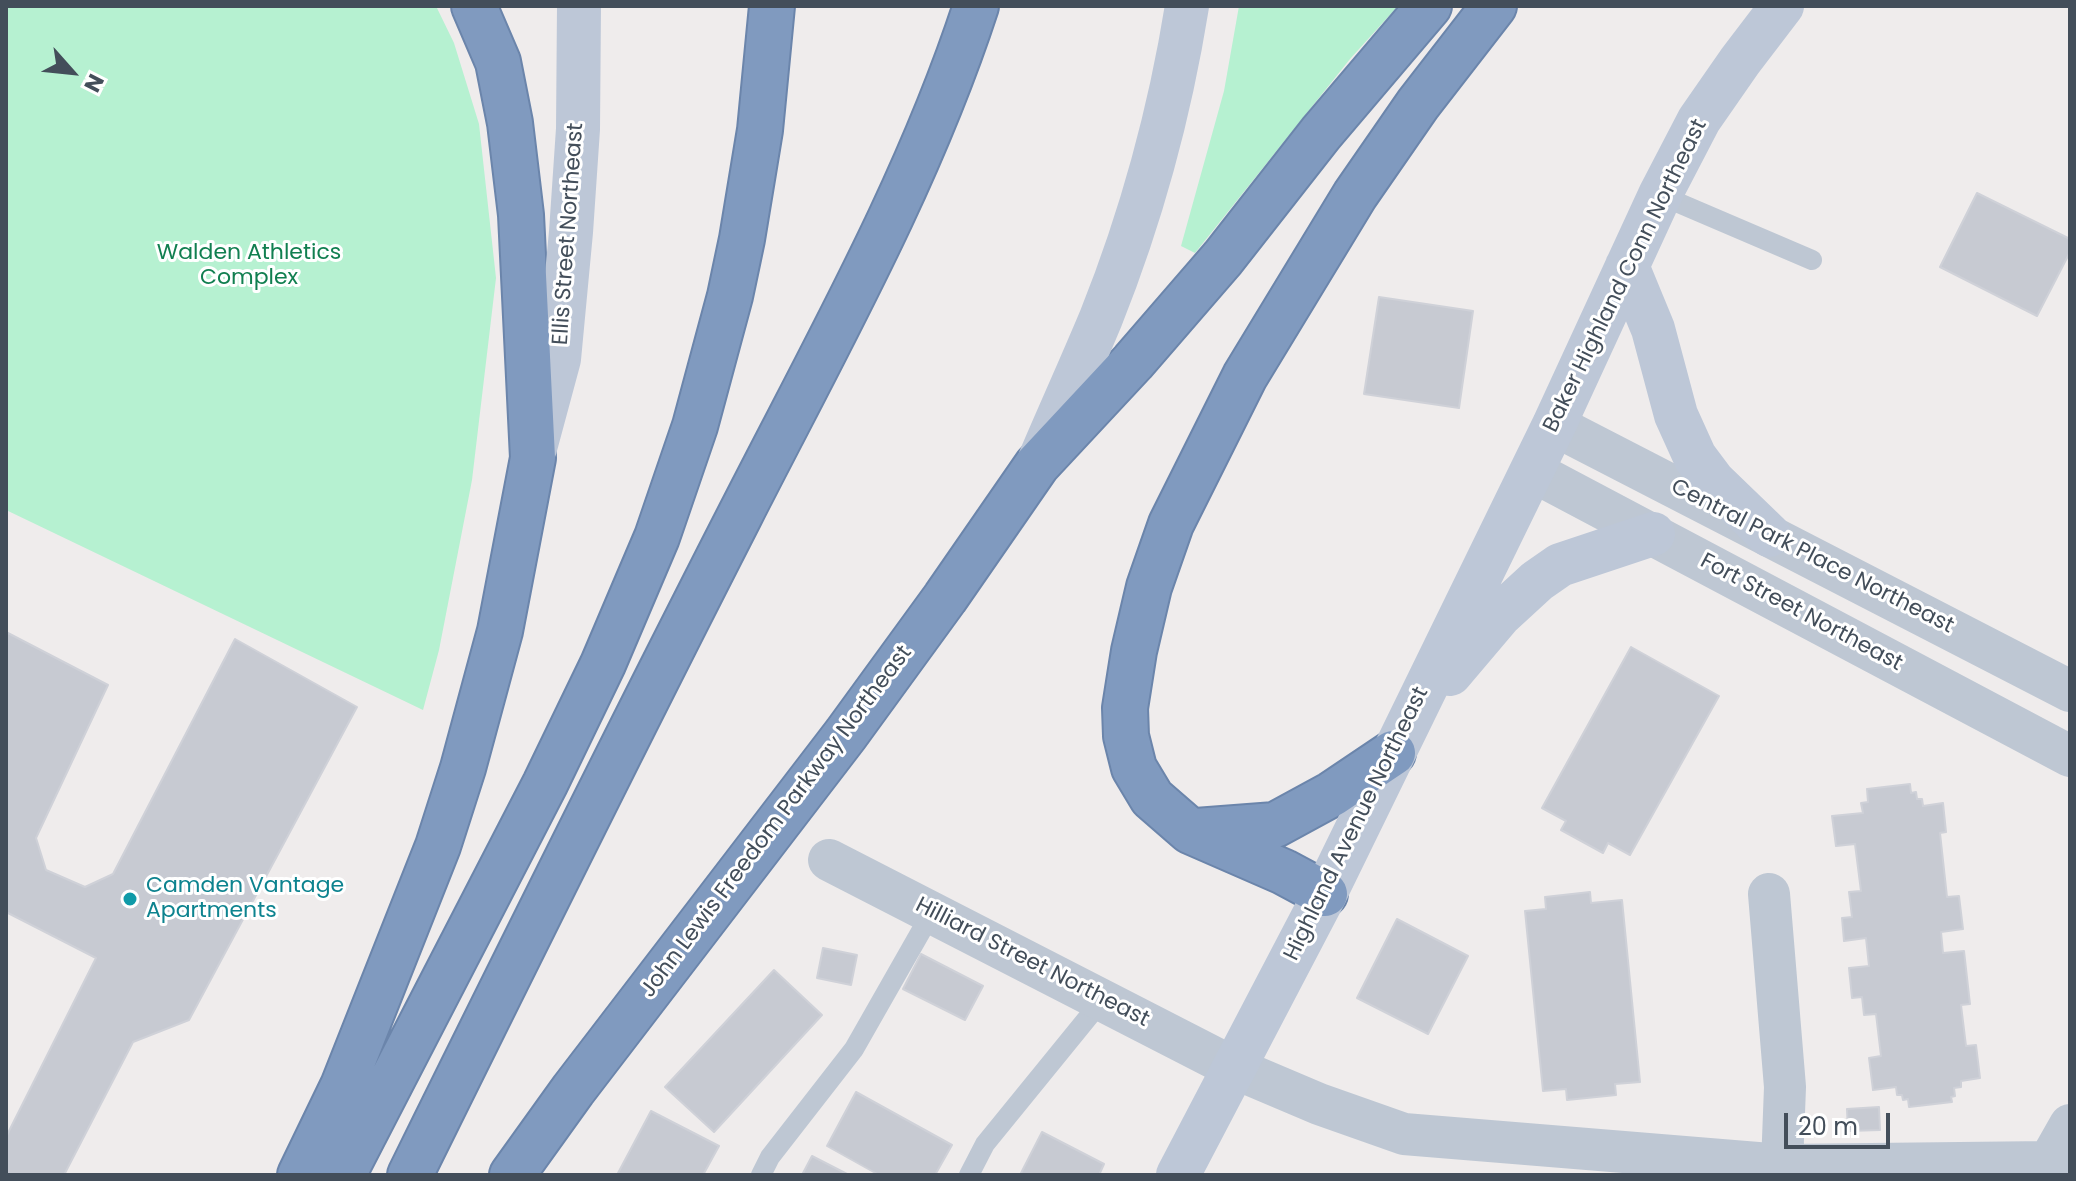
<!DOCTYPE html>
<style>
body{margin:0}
#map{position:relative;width:2076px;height:1181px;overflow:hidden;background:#efecec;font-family:Poppins,sans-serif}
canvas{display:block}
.frame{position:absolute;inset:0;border:8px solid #434e5a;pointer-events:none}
.north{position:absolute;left:32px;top:32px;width:80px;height:80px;-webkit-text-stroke:6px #fff;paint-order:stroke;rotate:117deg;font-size:22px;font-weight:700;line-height:32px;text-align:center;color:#434e5a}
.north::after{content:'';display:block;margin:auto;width:28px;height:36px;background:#434e5a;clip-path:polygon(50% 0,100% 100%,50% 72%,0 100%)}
.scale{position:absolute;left:1784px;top:1113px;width:106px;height:36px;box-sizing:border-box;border:4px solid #434e5a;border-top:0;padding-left:10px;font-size:24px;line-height:28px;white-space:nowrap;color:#434e5a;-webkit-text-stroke:6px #fff;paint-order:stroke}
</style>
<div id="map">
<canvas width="2076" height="1181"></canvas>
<div class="frame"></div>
<div class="north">N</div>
<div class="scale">20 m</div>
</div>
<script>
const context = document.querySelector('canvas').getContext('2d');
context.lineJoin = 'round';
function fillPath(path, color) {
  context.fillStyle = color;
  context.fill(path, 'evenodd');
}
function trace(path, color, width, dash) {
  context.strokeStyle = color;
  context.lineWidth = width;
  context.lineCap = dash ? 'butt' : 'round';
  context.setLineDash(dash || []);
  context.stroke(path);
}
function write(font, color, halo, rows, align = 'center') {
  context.font = font + ' Poppins,sans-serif';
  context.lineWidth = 6;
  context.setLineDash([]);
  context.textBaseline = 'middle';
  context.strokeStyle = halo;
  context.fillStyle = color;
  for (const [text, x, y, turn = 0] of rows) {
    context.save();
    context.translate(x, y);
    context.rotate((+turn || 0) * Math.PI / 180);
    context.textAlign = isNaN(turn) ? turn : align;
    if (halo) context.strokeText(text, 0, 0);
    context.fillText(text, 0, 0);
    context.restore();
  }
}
const green = new Path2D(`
 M6 6H436L454 43 479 124 496 278 472 480 439 650 423 710 6 510Z
 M1239 6H1398L1350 59 1195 253 1181 246 1224 91Z`);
const building = new Path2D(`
 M1977 193 2070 239V252L2037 316 1940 267Z
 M1379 297 1473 311 1459 408 1364 394Z
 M6 632 108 685 36 838 46 870 85 887 113 874 235 639 357 707 189 1020 133 1042 64 1175H6V1137L96 958 6 912Z
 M1631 647 1719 696 1630 855 1608 843 1603 853 1561 830 1566 821 1542 808Z
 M1910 784 1911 793 1916 792 1917 799H1922L1923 806 1943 803 1946 832 1940 833 1947 897 1959 896 1963 929 1941 932 1943 953 1964 951 1970 1004 1961 1005 1966 1046 1976 1045 1980 1078 1961 1081V1087L1954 1088 1955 1096 1951 1097 1952 1102 1909 1107 1908 1099 1903 1100 1902 1095H1897L1896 1087 1873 1090 1869 1058 1881 1056 1876 1014 1864 1015 1862 997 1852 998 1849 968 1869 966 1866 938 1844 941 1842 918 1852 917 1849 892 1861 891 1855 844 1836 846 1832 816 1863 813 1861 803 1868 802 1867 789Z
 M1590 892 1591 903 1622 900 1640 1082 1615 1084 1616 1095 1567 1100 1566 1089 1543 1091 1525 911 1546 909 1545 897Z
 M1397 919 1468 956 1428 1034 1357 998Z
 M823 948 857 955 851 985 817 978Z
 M921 954 983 986 965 1020 903 989Z
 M774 970 822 1015 714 1132 665 1087Z
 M856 1092 952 1145 935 1175H879L827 1146Z
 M1879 1107 1880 1130 1848 1131 1847 1109Z
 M651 1111 719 1146 703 1175H617Z
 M1042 1132 1104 1164 1099 1175H1020Z
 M812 1156 849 1175H802Z`);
const lane = new Path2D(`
 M1660 195 1812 260
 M761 1175 770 1157 854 1049 932 912
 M969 1175 985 1144 1103 999`);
const street = new Path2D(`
 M1554 425 2070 691
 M1532 471 2070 756
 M829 860 1234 1068 1319 1104 1404 1134 1782 1165 1785 1087 1769 894
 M1780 1175 1782 1165 2049 1162
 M2057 1175 2049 1162 2070 1125`);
const secondary = new Path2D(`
 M1627 266 1653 329 1676 415 1695 457 1713 481 1769 535
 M535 448 559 359 571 232 578 129 579 6
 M1040 459C1060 412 1081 366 1101 318 1141 218 1170 112 1187 6
 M1450 674 1500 615 1537 581 1560 565 1653 534
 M1178 1175 1325 894 1554 425 1660 195 1699 120 1740 61 1782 6`);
const highway = new Path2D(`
 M1196 831 1275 825 1332 794 1393 753
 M1325 894 1284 872 1190 831 1152 798 1134 768 1126 736 1125 708 1134 651 1149 587 1171 524 1245 376 1355 195 1418 104 1494 6
 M300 1175 343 1086 438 846 463 768 500 631 533 458 521 215 510 123 498 62 474 6
 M343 1175 545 784 603 664 657 537 695 426 730 296 742 239 760 130 772 6
 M410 1175C519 954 628 734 740 515 825 348 918 184 976 6
 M512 1175 573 1090 846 734 945 598 1037 465 1133 362 1223 258 1321 133 1429 6`);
const markers = [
 [130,899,8,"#0f9aa8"]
];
const streetNames = [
 ["Ellis Street Northeast",569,234,-86],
 ["Baker Highland Conn Northeast",1626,276,-64],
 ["Central Park Place Northeast",1812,557,27],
 ["Fort Street Northeast",1801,613,28],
 ["John Lewis Freedom Parkway Northeast",777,822,-53],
 ["Highland Avenue Northeast",1357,824,-64],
 ["Hilliard Street Northeast",1032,963,27]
];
const parkNames = [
 ["Walden Athletics",249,253],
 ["Complex",249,278]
];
const cultureNames = [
 ["Camden Vantage",146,886],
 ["Apartments",146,911]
];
fillPath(green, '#b6f1d1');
fillPath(building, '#c7cad2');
trace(building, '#cfd1d8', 2);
trace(highway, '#6b85ab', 48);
trace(lane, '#bec7d3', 20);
trace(street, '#bec7d3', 42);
trace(secondary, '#bdc7d7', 44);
trace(highway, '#809abf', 44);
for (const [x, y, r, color] of markers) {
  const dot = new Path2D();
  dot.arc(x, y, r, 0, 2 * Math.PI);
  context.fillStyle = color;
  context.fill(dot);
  trace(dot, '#fff', 3);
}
write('22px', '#434e5a', '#fff', streetNames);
write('22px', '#117f50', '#fff', parkNames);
write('22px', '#0d838f', '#fff', cultureNames, 'left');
</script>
